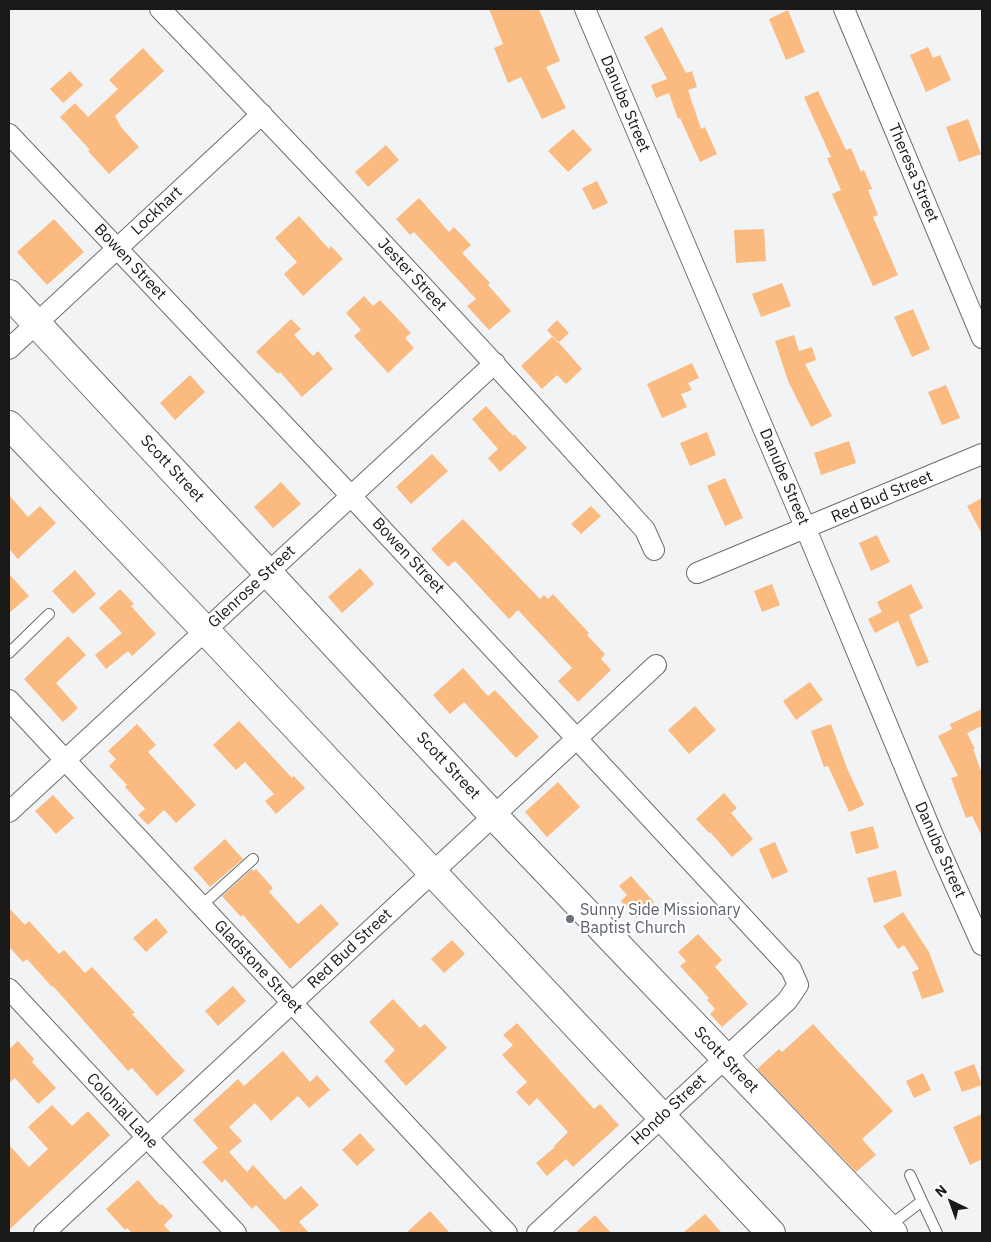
<!DOCTYPE html>
<style>
body{margin:0}
#map{position:relative;width:991px;height:1242px;overflow:hidden;background:#f1f3f5;font-family:"IBM Plex Sans",sans-serif}
canvas{display:block}
.frame{position:absolute;inset:0;border:10px solid #19191a;pointer-events:none}
.north{position:absolute;left:926px;top:1177px;width:50px;height:50px;-webkit-text-stroke:4px #fff;paint-order:stroke;rotate:318deg;font-size:14px;font-weight:700;line-height:20px;text-align:center;color:#19191a}
.north::after{content:'';display:block;margin:auto;width:18px;height:22px;background:#19191a;clip-path:polygon(50% 0,100% 100%,50% 72%,0 100%)}
</style>
<div id="map">
<canvas width="991" height="1242"></canvas>
<div class="frame"></div>
<div class="north">N</div>
</div>
<script>
const context = document.querySelector('canvas').getContext('2d');
context.lineJoin = 'round';
function fillPath(path, color) {
  context.fillStyle = color;
  context.fill(path, 'evenodd');
}
function trace(path, color, width, dash) {
  context.strokeStyle = color;
  context.lineWidth = width;
  context.lineCap = dash ? 'butt' : 'round';
  context.setLineDash(dash || []);
  context.stroke(path);
}
function write(font, color, halo, rows, align = 'center') {
  context.font = font + ' "IBM Plex Sans",sans-serif';
  context.lineWidth = 4.5;
  context.setLineDash([]);
  context.textBaseline = 'middle';
  context.strokeStyle = halo;
  context.fillStyle = color;
  for (const [text, x, y, turn = 0] of rows) {
    context.save();
    context.translate(x, y);
    context.rotate((+turn || 0) * Math.PI / 180);
    context.textAlign = isNaN(turn) ? turn : align;
    if (halo) context.strokeText(text, 0, 0);
    context.fillText(text, 0, 0);
    context.restore();
  }
}
const building = new Path2D(`
 M489 9H539L560 61 546 67 566 108 542 119 521 77 508 83 494 48 503 44Z
 M788 10 805 52 786 60 769 19Z
 M662 27 686 73 692 71 697 87 688 90 701 129 705 127 717 154 700 162 680 118 678 119 669 93 656 98 651 85 667 79 644 37Z
 M928 47 933 58 940 55 951 80 926 92 910 55Z
 M143 48 164 71 115 116 121 127 139 147 109 174 88 151 90 150 60 117 75 103 88 117 118 89 109 80Z
 M70 71 83 85 63 103 50 89Z
 M818 91 846 150 851 148 861 172 864 170 872 189 868 190 878 215 873 217 898 275 873 286 832 194 841 190 827 158 831 157 804 97Z
 M968 119 981 154 959 162 946 127Z
 M573 129 592 150 568 172 548 151Z
 M386 145 399 160 368 187 355 172Z
 M597 181 608 203 593 210 582 188Z
 M419 198 449 232 454 227 471 245 462 253 490 283 488 285 511 311 489 330 467 306 476 299 414 232 410 235 396 219Z
 M299 216 329 249 331 246 343 259 303 296 284 274 297 262 275 238Z
 M54 219 84 252 47 285 17 252Z
 M764 229 766 261 736 263 734 230Z
 M782 283 791 306 761 317 752 294Z
 M364 296 373 306 380 300 411 333 405 338 414 348 388 373 354 336 361 330 346 313Z
 M913 309 930 349 912 357 894 317Z
 M291 319 301 329 294 335 313 356 318 351 333 369 302 397 280 372 278 374 256 352Z
 M557 320 569 333 558 343 547 330Z
 M794 335 799 351 812 347 816 360 805 364 832 416 811 427 788 381 775 341Z
 M553 336 582 369 566 384 557 375 542 389 521 366Z
 M692 363 699 378 688 383 692 390 681 394 687 407 662 418 647 384Z
 M190 375 205 392 175 420 160 403Z
 M946 385 960 418 942 425 928 392Z
 M486 406 513 436 514 434 527 448 500 472 488 458 498 449 472 419Z
 M707 432 716 455 690 466 680 443Z
 M849 441 856 463 821 475 814 453Z
 M432 454 448 471 411 504 396 487Z
 M725 478 743 518 725 526 707 486Z
 M281 482 301 504 273 528 254 507Z
 M9 495 28 517 40 506 56 523 18 559 9 549Z
 M982 498V534L967 506Z
 M591 506 601 516 581 534 571 524Z
 M463 519 540 599 544 595 548 599 553 594 589 633 587 635 605 654 601 659 611 670 578 702 558 681 572 668 518 610 509 619 455 561 448 567 431 549Z
 M877 535 890 562 871 571 859 543Z
 M360 568 374 584 342 613 328 597Z
 M75 570 96 594 73 614 52 591Z
 M9 574 29 596 9 613Z
 M772 584 780 605 762 612 754 591Z
 M911 584 923 608 909 615 929 662 917 667 898 621 875 633 868 619 882 612 877 602Z
 M120 589 134 604 131 606 156 634 132 656 128 651 106 669 95 655 122 633 99 608Z
 M68 636 86 655 56 683 78 708 63 722 24 679Z
 M463 668 488 696 495 690 539 737 516 758 464 702 450 714 433 695Z
 M810 682 823 700 796 720 783 701Z
 M695 706 716 730 689 754 668 730Z
 M982 709V726L967 733 975 749H973L982 774V836L972 816 966 818 951 778 958 776 938 736 952 729 950 724Z
 M239 721 292 778 294 776 305 788 276 814 265 801 274 794 245 762 236 770 213 745Z
 M137 724 156 745 148 752 196 805 176 823 164 810 148 825 138 815 145 809 125 787 127 785 109 766 116 759 108 751Z
 M831 724 847 768 864 805 849 812 828 766 824 767 811 731Z
 M558 782 580 807 547 837 525 812Z
 M724 793 737 808 731 813 753 839 732 857 710 832 709 833 696 819Z
 M53 795 74 818 56 834 35 811Z
 M873 826 879 848 856 854 850 832Z
 M225 839 243 859 210 887 193 868Z
 M775 842 788 872 772 879 759 849Z
 M252 869 254 871 256 869 273 888 269 892 298 924 321 904 339 924 290 969 243 915 241 917 222 896Z
 M896 870 902 896 874 903 867 878Z
 M631 876 654 902 636 918 621 901 627 895 619 886Z
 M9 908 25 925 29 921 59 954 64 950 85 973 92 967 135 1013 132 1014 185 1071 157 1096 132 1068 128 1071 53 986 52 987 27 959 23 962 9 947Z
 M903 912 929 952 944 992 922 999 912 972 919 969 904 945 898 949 883 926Z
 M156 918 168 932 146 952 133 938Z
 M698 934 722 960 715 967 748 1004 722 1027 710 1014 715 1009 707 1000 709 998 680 966 686 961 678 952Z
 M452 940 465 954 444 973 431 959Z
 M233 986 246 1001 218 1026 205 1011Z
 M393 999 420 1028 425 1024 447 1048 406 1086 384 1061 395 1050 369 1022Z
 M517 1023 594 1109 600 1104 619 1125 573 1167 566 1159 547 1176 536 1163 555 1147 554 1146 568 1132 537 1098 529 1106 516 1092 527 1082 502 1055 513 1045 503 1035Z
 M813 1024 893 1111 862 1139 876 1155 856 1172 757 1069 779 1049 782 1052Z
 M18 1041 34 1059 32 1062 56 1088 38 1104 15 1078 9 1083V1049Z
 M283 1051 310 1082 317 1075 330 1090 309 1108 298 1096 271 1121 255 1103 229 1127 242 1141 229 1152 247 1172 253 1165 285 1200 301 1186 319 1205 299 1222 309 1233H282L256 1205 252 1209 225 1179 222 1183 202 1162 218 1148 193 1120 238 1079 244 1086Z
 M974 1064 982 1085 962 1092 954 1072Z
 M923 1073 931 1090 914 1098 906 1081Z
 M52 1105 72 1126 88 1111 110 1135 9 1230V1145L29 1167 48 1149 28 1127Z
 M982 1114V1159L970 1165 953 1127Z
 M360 1133 375 1150 357 1166 342 1150Z
 M138 1180 160 1205 162 1204 173 1216 164 1225 171 1233H132L127 1228 125 1230 106 1209Z
 M430 1211 450 1233H406Z
 M705 1214 722 1233H683Z
 M595 1215 611 1233H575Z`);
const service = new Path2D(`
 M9 653 49 614
 M201 906 253 859
 M922 1201 937 1233
 M888 1227 922 1201 910 1175`);
const minor = new Path2D(`
 M160 9C325 179 486 353 645 530L654 550
 M585 9 806 529 935 840 982 945
 M844 9 982 338
 M9 134 351 496 791 969 798 985 787 1001 537 1233
 M9 349 262 114
 M697 573 982 454
 M9 700 507 1233
 M9 812 495 363
 M9 989 236 1233
 M44 1233 656 665`);
const secondary = new Path2D(`
 M9 294 493 815 893 1233
 M9 425 205 630 771 1233`);
const markers = [
 [570,919,5,"#6b7280"]
];
const streetNames = [
 ["Danube Street",625,104,67],
 ["Theresa Street",913,173,67],
 ["Lockhart",157,211,-43],
 ["Bowen Street",130,262,47],
 ["Jester Street",412,275,47],
 ["Scott Street",172,469,47],
 ["Danube Street",784,477,67],
 ["Red Bud Street",882,497,-23],
 ["Bowen Street",408,556,47],
 ["Glenrose Street",252,587,-43],
 ["Scott Street",448,766,47],
 ["Danube Street",940,850,66],
 ["Red Bud Street",350,949,-43],
 ["Gladstone Street",258,967,47],
 ["Scott Street",726,1060,46],
 ["Hondo Street",669,1110,-43],
 ["Colonial Lane",122,1111,47]
];
const worshipNames = [
 ["Sunny Side Missionary",580,910],
 ["Baptist Church",580,928]
];
fillPath(building, '#fbbb80');
trace(service, '#6d6e70', 12);
trace(minor, '#6d6e70', 22);
trace(secondary, '#6d6e70', 30);
trace(service, '#fff', 10);
trace(minor, '#fff', 20);
trace(secondary, '#fff', 28);
for (const [x, y, r, color] of markers) {
  const dot = new Path2D();
  dot.arc(x, y, r, 0, 2 * Math.PI);
  context.fillStyle = color;
  context.fill(dot);
  trace(dot, '#fff', 2);
}
write('16px', '#19191a', '#fff', streetNames);
write('16px', '#5b616d', '#fff', worshipNames, 'left');
</script>
